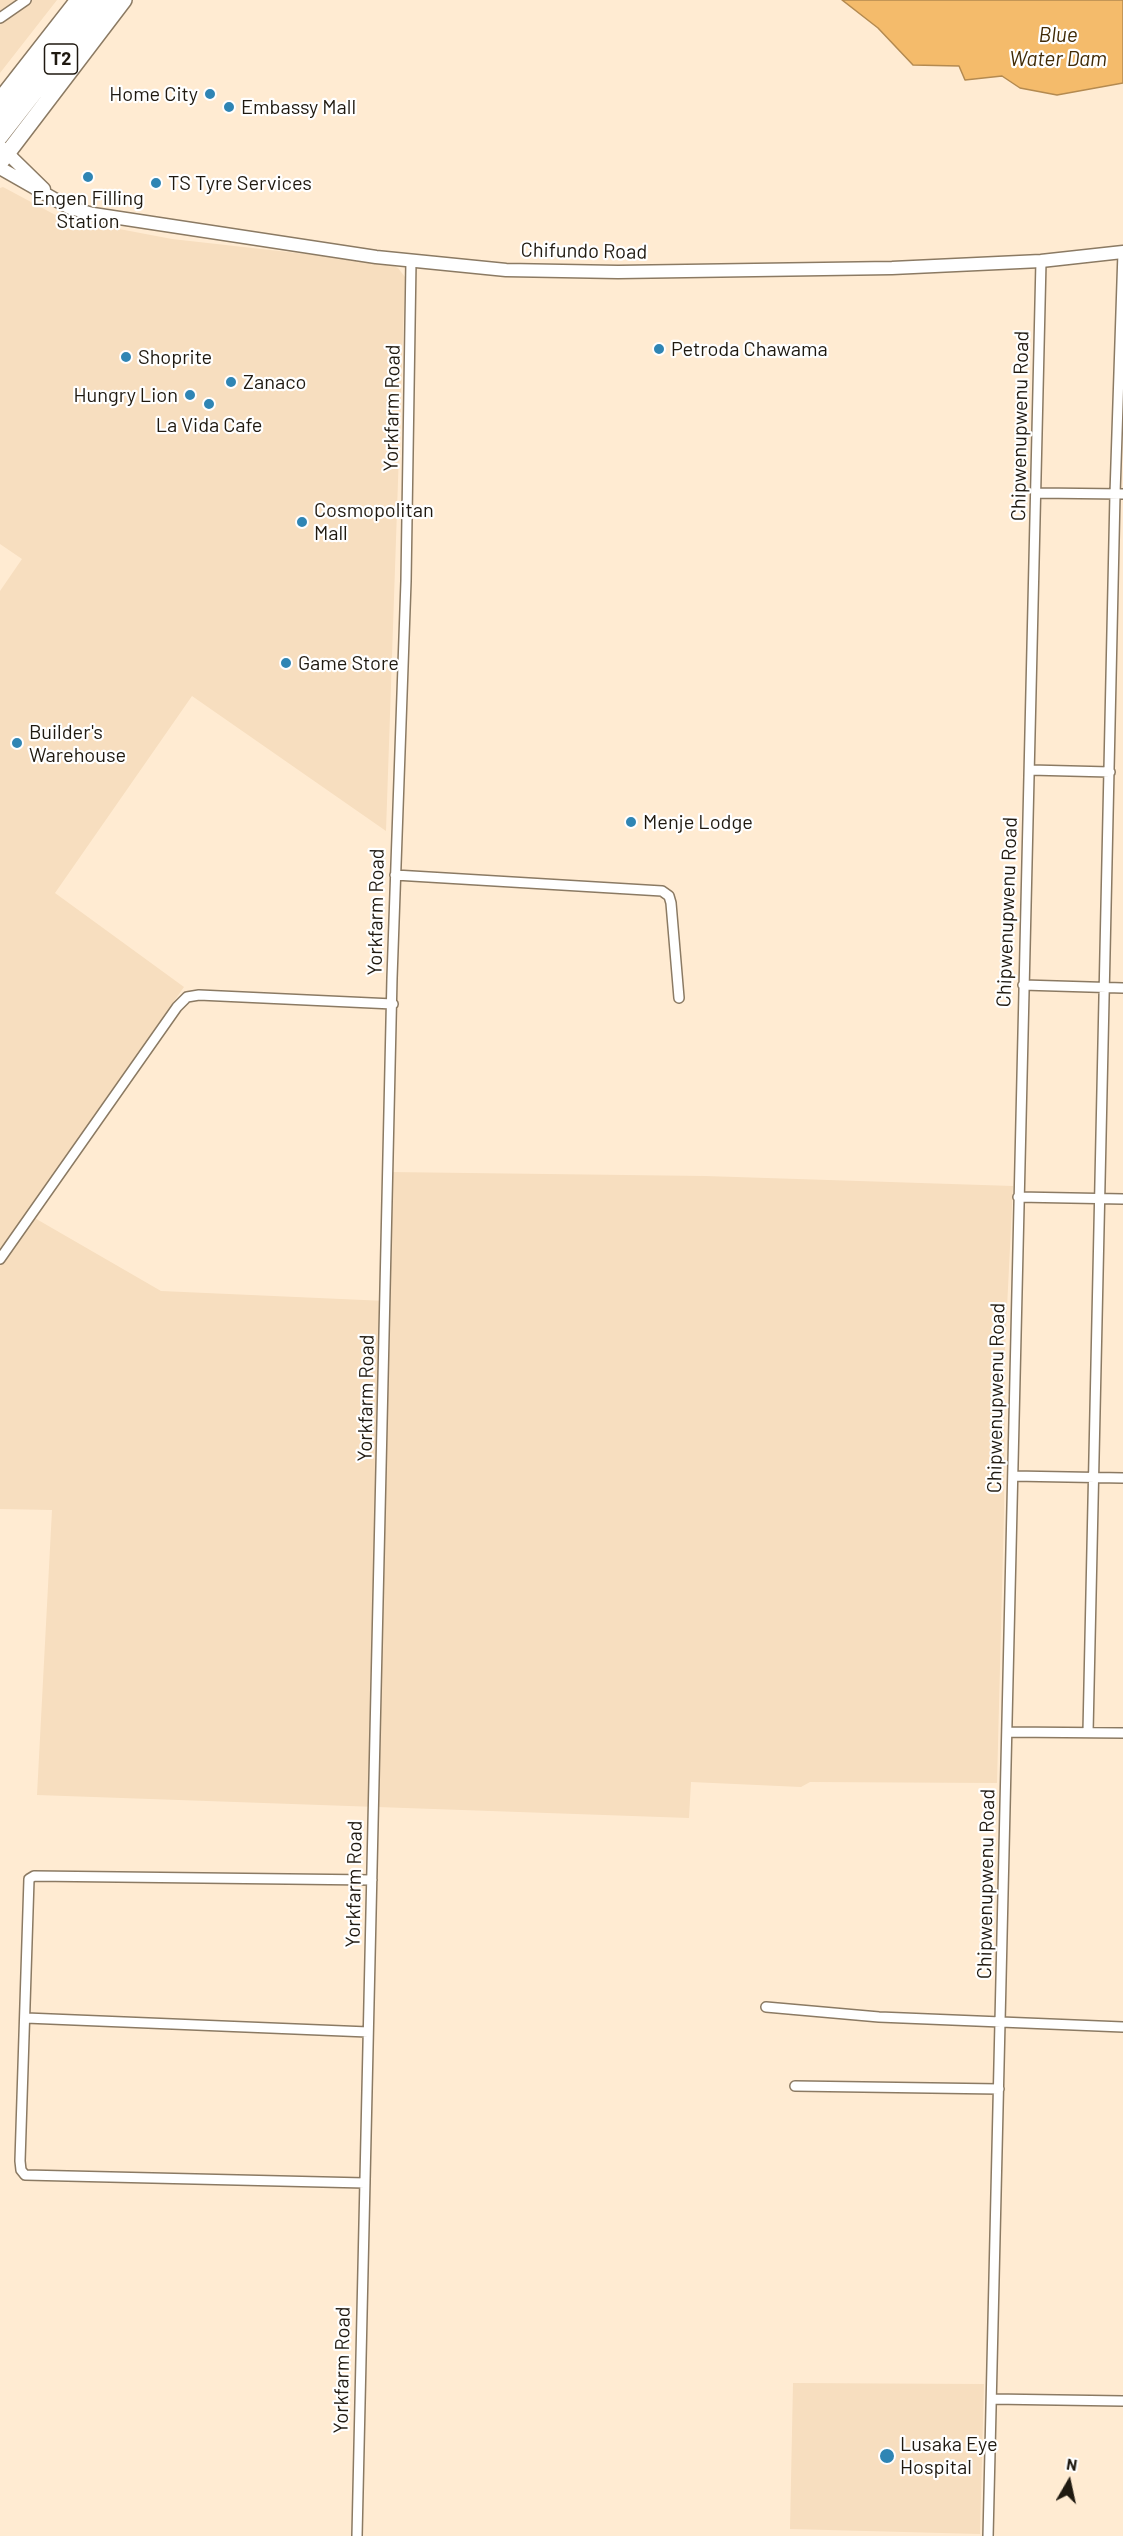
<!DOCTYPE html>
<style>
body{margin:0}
#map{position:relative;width:1123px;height:2536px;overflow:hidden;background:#ffebd2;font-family:Barlow,sans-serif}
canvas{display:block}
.north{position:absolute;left:1039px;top:2452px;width:60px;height:60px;-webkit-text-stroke:4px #fff;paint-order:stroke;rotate:9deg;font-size:16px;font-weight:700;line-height:24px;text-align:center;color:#1f1910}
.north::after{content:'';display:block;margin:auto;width:21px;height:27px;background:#1f1910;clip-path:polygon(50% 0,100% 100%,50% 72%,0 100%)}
</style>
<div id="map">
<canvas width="1123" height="2536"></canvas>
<div class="north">N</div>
</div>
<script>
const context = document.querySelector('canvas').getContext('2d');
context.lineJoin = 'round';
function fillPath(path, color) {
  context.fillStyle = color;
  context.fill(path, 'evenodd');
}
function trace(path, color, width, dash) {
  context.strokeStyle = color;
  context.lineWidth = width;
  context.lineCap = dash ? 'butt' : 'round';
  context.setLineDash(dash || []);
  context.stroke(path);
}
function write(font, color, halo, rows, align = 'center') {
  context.font = font + ' Barlow,sans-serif';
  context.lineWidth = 4.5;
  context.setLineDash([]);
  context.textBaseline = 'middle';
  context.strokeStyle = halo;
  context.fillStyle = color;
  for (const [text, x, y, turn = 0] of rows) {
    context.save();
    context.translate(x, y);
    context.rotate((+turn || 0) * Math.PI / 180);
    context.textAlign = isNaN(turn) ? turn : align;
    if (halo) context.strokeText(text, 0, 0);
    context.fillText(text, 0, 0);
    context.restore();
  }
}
const built = new Path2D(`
 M0 0H57L0 73Z
 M3 187 61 218 172 239 386 263 398 268 405 277 386 831 192 696 55 893 184 987 26 1213 161 1291 386 1301 389 1172 705 1176 1013 1186 1005 1349 1004 1512 997 1783 810 1782 801 1787 691 1782 689 1818 37 1795 52 1510 0 1509V591L22 559 0 544V188Z
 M793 2383 984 2384 980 2534 790 2529Z`);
const water = new Path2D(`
 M842 0H1123V83L1057 95 1020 88 1002 76 965 80 959 66 913 65 878 28Z`);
const minor = new Path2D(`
 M0 18 26 0
 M1037 493 1123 494
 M1030 770 1110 772
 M395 875 662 891 669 896 671 903 679 998
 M1023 985 1123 988
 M1018 1197 1123 1199
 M0 1259 177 1007 187 997 199 995 393 1004
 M1013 1476 1123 1478
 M1007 1732 1123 1733
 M1088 1732 1115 494 1123 252
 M766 2007 879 2017 1123 2027
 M26 2018 368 2032
 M795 2086 999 2089
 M365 2183 25 2175 21 2170 20 2161 29 1879 34 1876 372 1880
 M992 2399 1123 2401
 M357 2536 392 978 406 581 411 261
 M988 2536 1041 261`);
const tertiary = new Path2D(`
 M0 146 44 189
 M0 168 70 208 93 214 376 257 506 270 618 272 892 268 1041 261 1123 252`);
const primary = new Path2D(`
 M0 100 78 0
 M0 120 93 0
 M0 137 107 0
 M0 163 124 0`);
const markers = [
 [210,94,6,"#2f85b4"],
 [229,107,6,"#2f85b4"],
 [88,177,6,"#2f85b4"],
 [156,183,6,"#2f85b4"],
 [659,349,6,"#2f85b4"],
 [126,357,6,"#2f85b4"],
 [231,382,6,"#2f85b4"],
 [190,395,6,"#2f85b4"],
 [209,404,6,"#2f85b4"],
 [302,522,6,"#2f85b4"],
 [286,663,6,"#2f85b4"],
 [17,743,6,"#2f85b4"],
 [631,822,6,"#2f85b4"],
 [887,2456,8,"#2f85b4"]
];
const shields = [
 [61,59,33]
];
const shieldNames = [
 ["T2",61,59]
];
const poiNames = [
 ["Home City",198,94,"right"],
 ["Embassy Mall",241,107],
 ["TS Tyre Services",168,183],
 ["Engen Filling",88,198,"center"],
 ["Station",88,221,"center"],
 ["Petroda Chawama",671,349],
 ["Shoprite",138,357],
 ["Zanaco",243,382],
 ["Hungry Lion",178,395,"right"],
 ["La Vida Cafe",209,425,"center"],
 ["Cosmopolitan",314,510],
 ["Mall",314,533],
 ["Game Store",298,663],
 ["Builder's",29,732],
 ["Warehouse",29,755],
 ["Menje Lodge",643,822],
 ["Lusaka Eye",900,2444],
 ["Hospital",900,2467]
];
const streetNames = [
 ["Chifundo Road",584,251,1],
 ["Yorkfarm Road",392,408,-89],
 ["Chipwenupwenu Road",1020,426,-89],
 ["Yorkfarm Road",376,912,-89],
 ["Chipwenupwenu Road",1007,912,-88],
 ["Yorkfarm Road",366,1398,-89],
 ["Chipwenupwenu Road",996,1398,-89],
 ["Yorkfarm Road",354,1884,-89],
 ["Chipwenupwenu Road",986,1884,-89],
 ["Yorkfarm Road",342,2370,-89]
];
const waterNames = [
 ["Blue",1058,35],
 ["Water Dam",1058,59]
];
fillPath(built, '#f7debf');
fillPath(water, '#f4bb6b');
trace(water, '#b48a50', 1.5);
trace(minor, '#8b7a63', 12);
trace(tertiary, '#8b7a63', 15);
trace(primary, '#8b7a63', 18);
trace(minor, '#fff', 9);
trace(tertiary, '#fff', 12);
trace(primary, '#fff', 15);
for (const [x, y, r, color] of markers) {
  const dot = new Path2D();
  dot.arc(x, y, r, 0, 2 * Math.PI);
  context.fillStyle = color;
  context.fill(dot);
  trace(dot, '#fff', 2);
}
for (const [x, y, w] of shields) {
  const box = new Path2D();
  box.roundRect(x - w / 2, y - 15, w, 30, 4.5);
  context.fillStyle = '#fff';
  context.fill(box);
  trace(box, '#1f1910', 1.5);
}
write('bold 18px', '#1f1910', null, shieldNames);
write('20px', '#1f1910', '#fff', poiNames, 'left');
write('20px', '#1f1910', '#fff', streetNames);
write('italic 21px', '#412b07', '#fff', waterNames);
</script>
